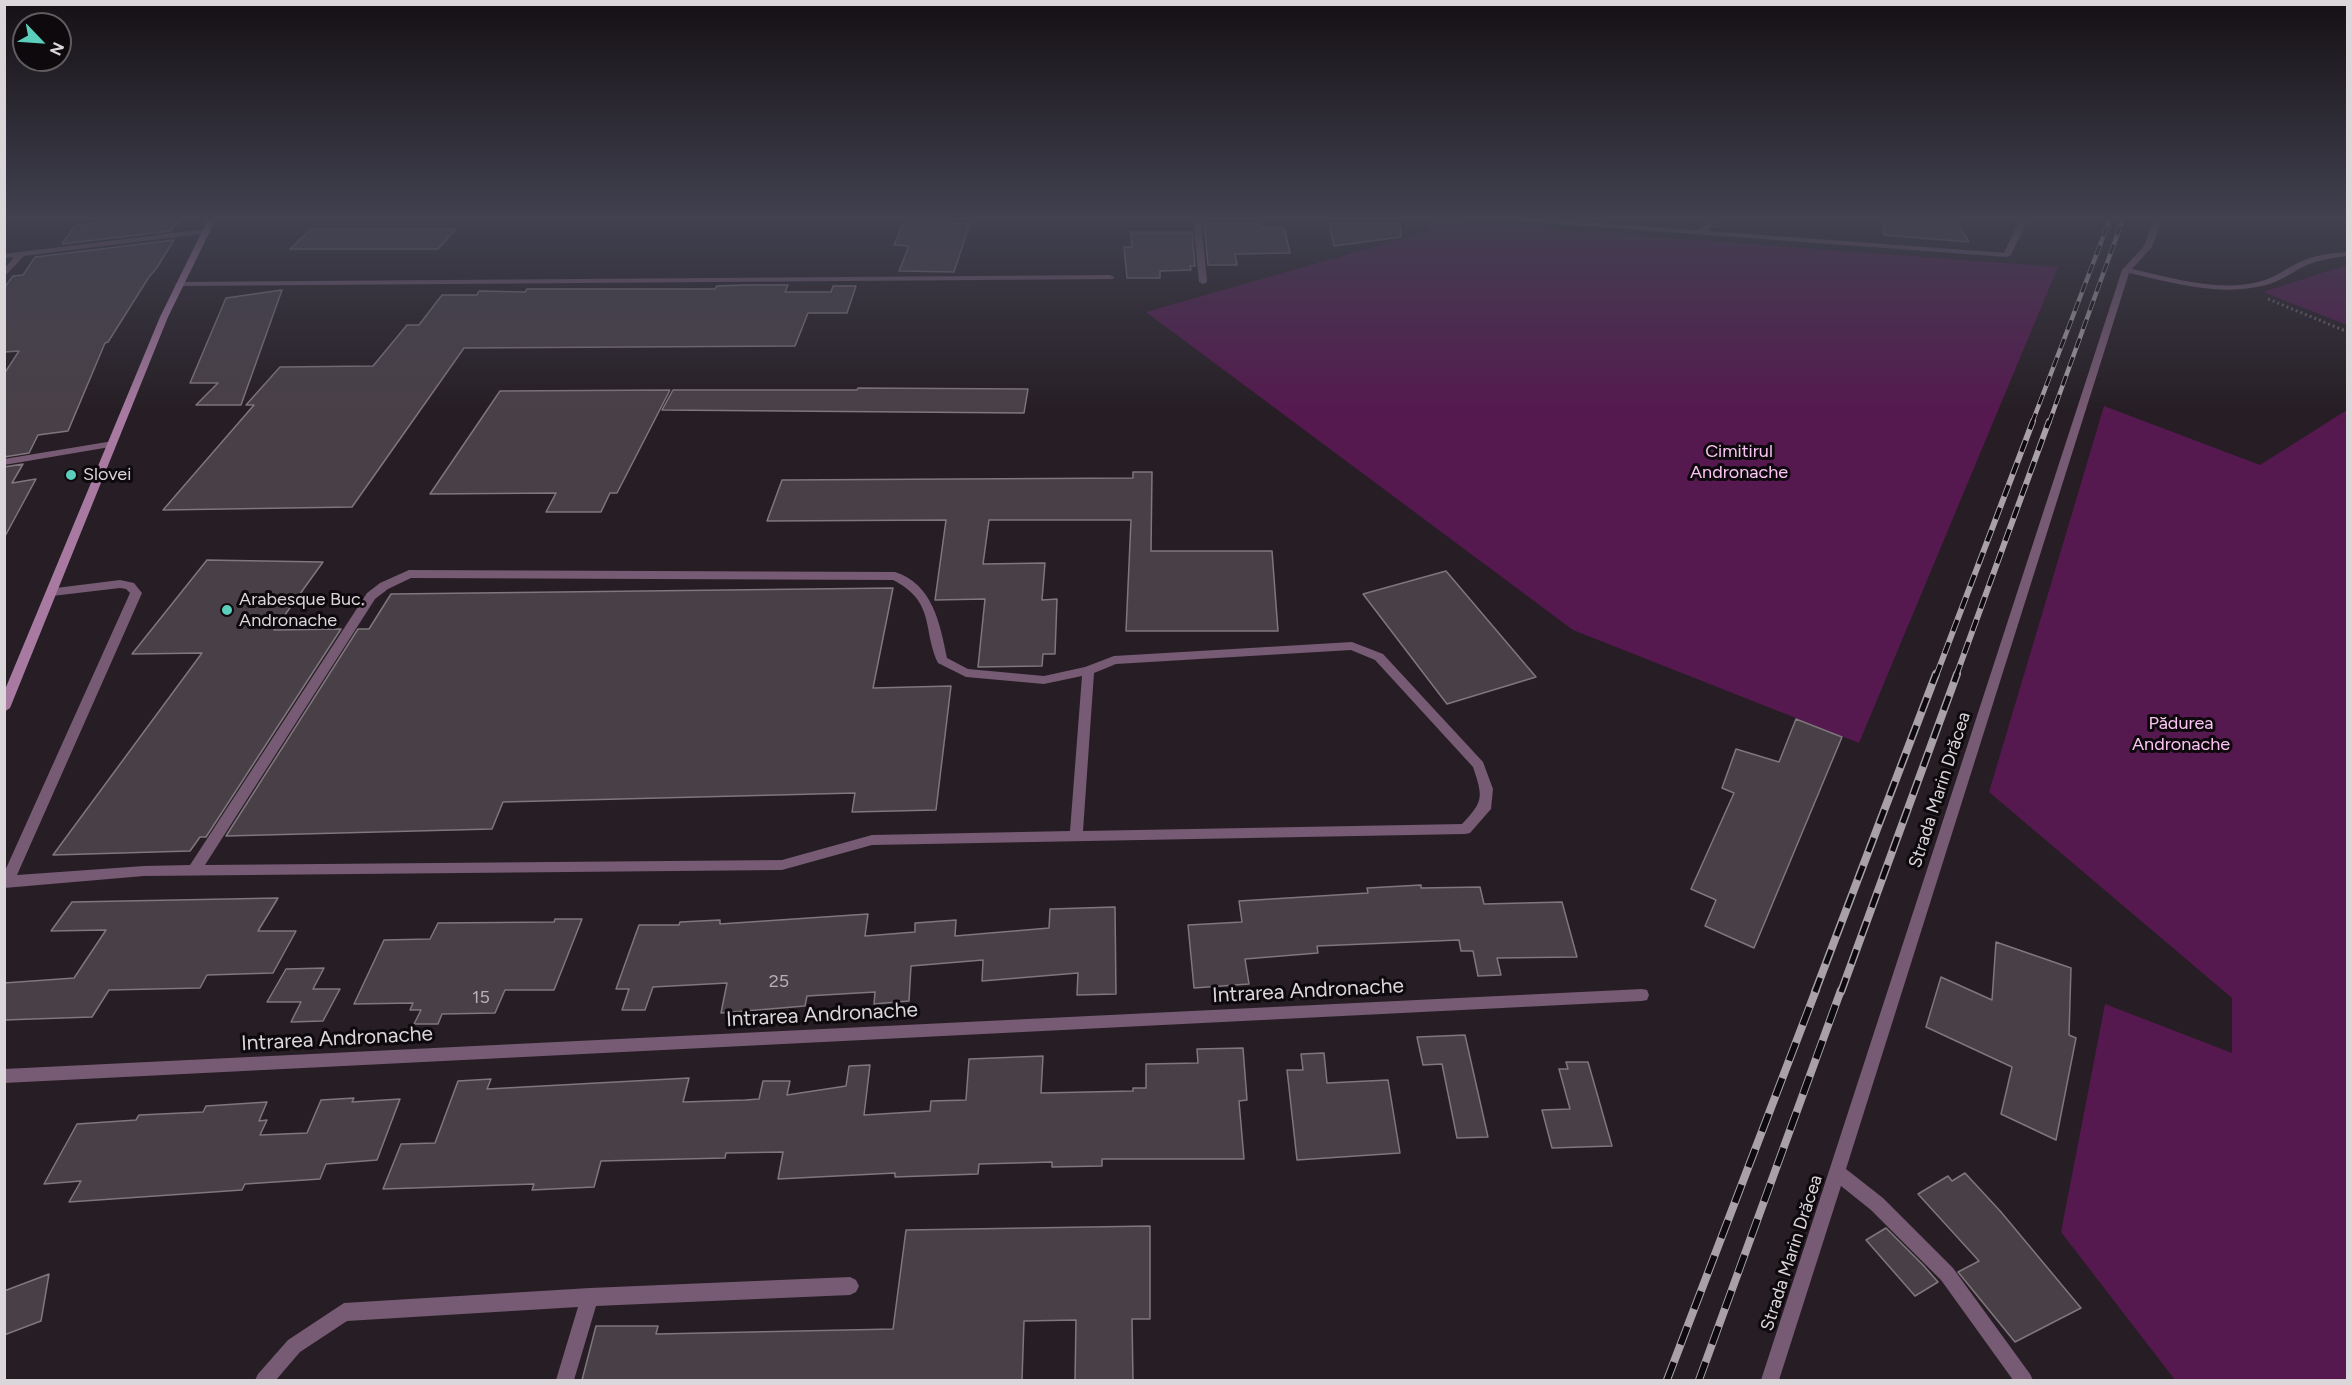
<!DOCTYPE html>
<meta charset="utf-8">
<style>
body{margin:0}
#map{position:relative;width:2352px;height:1385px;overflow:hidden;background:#261e24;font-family:Figtree,sans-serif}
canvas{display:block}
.frame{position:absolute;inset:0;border:6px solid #dbd6da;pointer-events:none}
.north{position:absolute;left:12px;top:12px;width:60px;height:60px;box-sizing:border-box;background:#0d090c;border:2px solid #5f5b5e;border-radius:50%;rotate:115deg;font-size:16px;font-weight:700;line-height:24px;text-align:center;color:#dbd6da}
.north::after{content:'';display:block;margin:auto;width:21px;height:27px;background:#5bcebc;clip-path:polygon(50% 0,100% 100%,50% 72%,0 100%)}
</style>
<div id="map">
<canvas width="2352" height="1385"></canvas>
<div class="frame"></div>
<div class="north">N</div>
</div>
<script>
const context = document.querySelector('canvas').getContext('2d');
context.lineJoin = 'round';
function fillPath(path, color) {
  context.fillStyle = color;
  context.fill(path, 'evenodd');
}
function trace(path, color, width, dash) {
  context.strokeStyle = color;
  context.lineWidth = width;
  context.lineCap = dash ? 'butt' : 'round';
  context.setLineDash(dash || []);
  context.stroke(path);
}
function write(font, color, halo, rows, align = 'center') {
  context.font = font + ' Figtree,sans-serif';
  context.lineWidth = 6;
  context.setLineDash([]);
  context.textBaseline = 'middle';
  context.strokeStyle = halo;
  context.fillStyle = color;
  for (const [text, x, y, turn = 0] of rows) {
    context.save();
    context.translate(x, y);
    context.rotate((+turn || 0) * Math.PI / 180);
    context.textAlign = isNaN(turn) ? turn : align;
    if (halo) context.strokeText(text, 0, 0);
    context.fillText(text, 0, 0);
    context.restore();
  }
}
const green = new Path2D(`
 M1428 220 2058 267 1859 743 1573 630 1146 312 1430 231Z
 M2347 265V325L2263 292Z
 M2104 406 2260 465 2347 410V1380H2175L2061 1232 2105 1004 2232 1053V998L1989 792Z`);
const building = new Path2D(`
 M131 219H180L171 231 62 244 75 226Z
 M1884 219H1955L1969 242 1884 235Z
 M904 222 970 223 954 272 899 271 909 246 894 245Z
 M1204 223 1261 224 1262 228 1284 227 1290 253 1235 254 1237 265H1208Z
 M1329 223H1400L1401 237 1334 246Z
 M311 229H456L438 249H290Z
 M1131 232H1192L1195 266H1190L1191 270 1160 271V278H1127L1124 247H1132Z
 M174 240 156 269 149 277 108 342 105 343 68 431 38 435 29 453 4 457V374L19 351 4 352V288L13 276 23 275 35 257Z
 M744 285H788L785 292H831L833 286H856L847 313H808L795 346 464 348 352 507 163 510 254 405H246L280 367 373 366 407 325H419L442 295H477L479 291 525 292 527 289H715L717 286Z
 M282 290 241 405H196L218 383H190L226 298Z
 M858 388 1028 389 1024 413 662 410 673 390H857Z
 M670 390 617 493H610L601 512H546L556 493 430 494 500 391Z
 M23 464 12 483 36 479 4 538V467Z
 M1133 472H1152L1151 551H1272L1278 631H1126L1131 520H989L983 564 1045 563 1042 600 1057 599 1055 654H1043L1042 666 978 667 985 599 935 600 946 520 767 521 782 480 1133 478Z
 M207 560 323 562 274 630 341 629 206 837H200L190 851 53 855 202 653 132 654Z
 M1446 571 1536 677 1447 704 1363 594Z
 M893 588 873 688 951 686 936 810 852 812 855 793 503 802 492 829 226 836 358 629H369L391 594Z
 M1796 719 1842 737 1754 948 1705 926 1716 900 1691 889 1734 793 1722 788 1736 749 1779 762Z
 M1421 885V888L1480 887 1484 904 1562 902 1577 957 1497 958 1501 975 1478 976 1473 951H1461L1459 940 1317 946 1318 953 1245 959 1249 984 1194 988 1188 925 1242 922 1239 901 1368 893 1367 888Z
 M278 898 258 931H296L273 973 207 975 200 988 109 990 92 1017 4 1020V983L74 978 106 930 51 931 72 902Z
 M1115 907 1116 994 1077 995 1078 973 982 981 983 960 911 966 909 1001 874 1004 875 992 807 996 805 1006 721 1013 727 983 653 987 645 1010H622L629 989H616L639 925H679L680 922 720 920V924L868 914 865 936 915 932V923L956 920 955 936 1049 928 1050 909Z
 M555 919H582L554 990H505L495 1013 442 1014 438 1024H414L421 1010H410L413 1003 354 1004 384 940 430 939 438 923 554 922Z
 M1996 942 2071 968 2069 1035 2076 1038 2056 1140 2001 1114 2012 1067 1926 1027 1941 977 1992 1000Z
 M324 968 313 989H340L323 1021 291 1022 301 1002H267L286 969Z
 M1465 1035 1488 1137 1457 1138 1442 1064 1423 1065 1417 1037Z
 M1243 1048 1247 1100 1239 1101 1244 1159H1102V1166L1052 1167V1162L979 1164 978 1174 895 1177V1173L778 1179 783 1152 726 1153 725 1158 601 1161 594 1187 532 1190 534 1184 383 1189 401 1144 435 1143 458 1081 491 1079 487 1089 689 1078 683 1102 745 1100 759 1099 763 1081H790L787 1095 846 1086 849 1066 870 1065 864 1115 930 1111 931 1101 966 1100 969 1059 1043 1056 1041 1093 1133 1091V1088H1146V1064L1198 1063 1197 1049Z
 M1324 1053 1327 1083 1388 1080 1400 1153 1297 1160 1287 1070H1303L1301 1054Z
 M1566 1062H1588L1612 1146 1552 1148 1542 1110 1570 1109 1559 1069H1568Z
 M354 1098 352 1102 400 1099 377 1160 326 1164 320 1179 245 1184 242 1190 69 1202 81 1181 44 1184 77 1124 136 1120 139 1115 203 1112 206 1106 267 1102 259 1121 267 1120 260 1135 307 1133 321 1100Z
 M1965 1173 2001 1212 2081 1308 2015 1342 1958 1272 1979 1261 1918 1194 1948 1176 1952 1181Z
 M1150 1226V1319H1132L1133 1380H1075L1076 1320 1024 1321 1022 1380H582L596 1326H658L656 1334 893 1329 906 1230Z
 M1886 1228 1923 1265 1938 1282 1915 1296 1866 1240Z
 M49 1274 41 1321 4 1335V1291Z`);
const path = new Path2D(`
 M2268 299 2348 332`);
const service = new Path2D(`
 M409 570 895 572C933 584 940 624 947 658L968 669 1044 676 1085 667 1114 656 1352 642 1383 654 1483 762 1493 789 1491 809 1470 833 1465 834 872 845 782 870 144 876 4 888V873L130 593 126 589 120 588 52 596 46 592 48 589 120 580 134 583 142 593 17 875 144 866 190 865 367 593 380 583ZM411 578 893 580C936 602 922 629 938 663L966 677 1044 684 1082 676 1070 831 872 835 782 860 205 865 375 599 388 589ZM1351 650 1375 660 1473 767C1483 797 1484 801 1462 824L1083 831 1094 673 1116 664Z
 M850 1277 856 1280 859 1286 856 1292 850 1295 596 1306 574 1380H556L578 1307 347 1321 300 1352 276 1380H255L258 1374 288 1340 344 1303 590 1288Z`);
const minor = new Path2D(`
 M1193 219H1201L1207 282 1203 284 1199 282Z
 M1709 219H1717L1705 234H1699L1698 232Z
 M2020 219H2028L2011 255 2004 257 2003 255Z
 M2154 219H2162L2152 247 2132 269C2173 278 2223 294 2265 280 2277 276 2287 268 2298 263 2313 255 2331 253 2348 252V256C2332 258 2317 260 2303 267 2291 273 2279 282 2266 285 2220 297 2174 283 2129 273L1846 1169 1883 1198 1953 1268 2030 1374 2033 1380H2013L1941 1280 1871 1210 1841 1186 1779 1380H1761L2122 270 2144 246Z
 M205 229H208V233L24 256 4 277V269L14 257 4 258V254Z
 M1110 275 1114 277 1113 279 179 286 175 284 179 282Z
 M1642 989 1647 990 1649 995 1647 1000 1642 1001 4 1083V1069Z`);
const tertiary = new Path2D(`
 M1512 219H1545L2007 253 2011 255 2007 257 1516 221Z
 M113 441 116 442V446L4 465V459Z`);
const secondary = new Path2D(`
 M208 219H216L168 317 10 708 4 712V692L160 317Z`);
const railFar3 = new Path2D(`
 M2032 423 2110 219
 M2049 423 2123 219`);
const railFar2 = new Path2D(`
 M1936 676 2033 421
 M1956 676 2049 421`);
const railFar1 = new Path2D(`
 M1815 992 1936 674
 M1841 992 1957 674`);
const rail = new Path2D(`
 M1667 1380 1816 990
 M1699 1380 1841 990`);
const markers = [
 [71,475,6,"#5bcebc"],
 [227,610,6,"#5bcebc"]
];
const parkNames = [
 ["Cimitirul",1739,452],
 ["Andronache",1739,473],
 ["Pădurea",2181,724],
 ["Andronache",2181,745]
];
const poiNames = [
 ["Slovei",83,475],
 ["Arabesque Buc.",239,600],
 ["Andronache",239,621]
];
const streetNames = [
 ["Strada Marin Drăcea",1940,790,-72],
 ["Strada Marin Drăcea",1792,1253,-72]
];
const nearNumbernames = [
 ["25",779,982],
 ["15",481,998]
];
const nearStreetnames = [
 ["Intrarea Andronache",1308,991,-3],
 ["Intrarea Andronache",822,1015,-3],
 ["Intrarea Andronache",337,1039,-3]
];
fillPath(green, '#55194f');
fillPath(building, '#494047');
trace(building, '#80767e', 1.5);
trace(path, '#696267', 3, [2, 3]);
fillPath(service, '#775a73');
fillPath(minor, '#775a73');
fillPath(tertiary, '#775a73');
fillPath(secondary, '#a87aa2');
trace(railFar3, '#a8a2a7', 4.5);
trace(railFar2, '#a8a2a7', 6);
trace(railFar1, '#a8a2a7', 8);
trace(rail, '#a8a2a7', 8);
trace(railFar3, '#0d090c', 3, [10]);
trace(railFar2, '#0d090c', 4, [12]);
trace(railFar1, '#0d090c', 5, [15]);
trace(rail, '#0d090c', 6, [19]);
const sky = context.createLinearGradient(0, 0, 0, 413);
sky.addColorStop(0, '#151014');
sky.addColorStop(0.53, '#414150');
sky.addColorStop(1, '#41415000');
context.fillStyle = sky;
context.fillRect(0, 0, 2352, 413);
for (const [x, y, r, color] of markers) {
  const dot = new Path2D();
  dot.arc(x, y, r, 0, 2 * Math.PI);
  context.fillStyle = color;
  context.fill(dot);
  trace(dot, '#0d090c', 2);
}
write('18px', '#fcc4f3', '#0d090c', parkNames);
write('18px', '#dbd6da', '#0d090c', poiNames, 'left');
write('18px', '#dbd6da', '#0d090c', streetNames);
write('18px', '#b6b0b5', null, nearNumbernames);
write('21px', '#dbd6da', '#0d090c', nearStreetnames);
</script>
